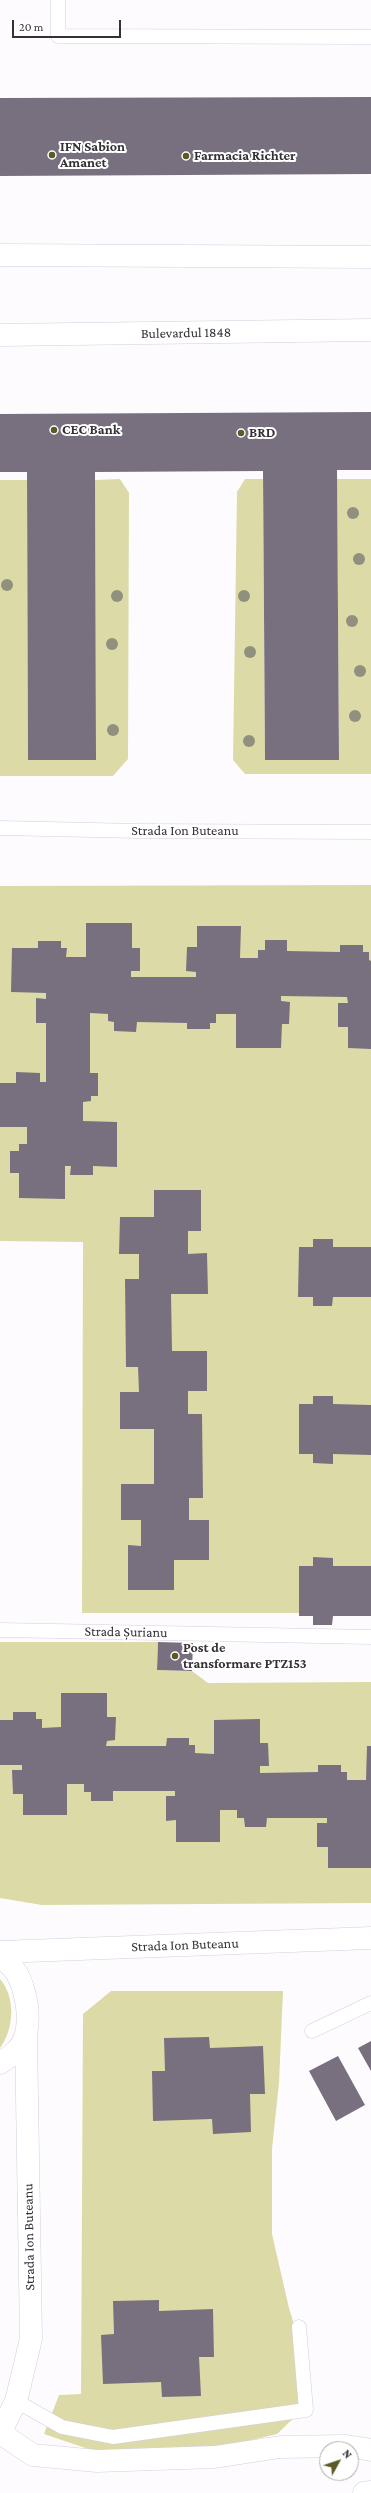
<!DOCTYPE html>
<meta charset="utf-8">
<style>
body{margin:0}
#map{position:relative;width:371px;height:2493px;overflow:hidden;background:#fdfbfe;font-family:"Crimson Pro",serif}
canvas{display:block}
.north{position:absolute;left:319px;top:2441px;width:40px;height:40px;box-sizing:border-box;background:#fff;border:1px solid #adacaf;border-radius:50%;rotate:50deg;font-size:11px;font-weight:700;line-height:16px;text-align:center;color:#333036}
.north::after{content:'';display:block;margin:auto;width:14px;height:18px;background:#5c5a26;clip-path:polygon(50% 0,100% 100%,50% 72%,0 100%)}
.scale{position:absolute;left:12px;top:20px;width:109px;height:18px;box-sizing:border-box;border:2px solid #333036;border-top:0;padding-left:5px;font-size:12px;line-height:14px;white-space:nowrap;color:#333036;-webkit-text-stroke:3px #fff;paint-order:stroke}
</style>
<div id="map">
<canvas width="371" height="2493"></canvas>
<div class="north">N</div>
<div class="scale">20 m</div>
</div>
<script>
const context = document.querySelector('canvas').getContext('2d');
context.lineJoin = 'round';
function fillPath(path, color) {
  context.fillStyle = color;
  context.fill(path, 'evenodd');
}
function trace(path, color, width, dash) {
  context.strokeStyle = color;
  context.lineWidth = width;
  context.lineCap = dash ? 'butt' : 'round';
  context.setLineDash(dash || []);
  context.stroke(path);
}
function write(font, color, halo, rows, align = 'center') {
  context.font = font + ' "Crimson Pro",serif';
  context.lineWidth = 4;
  context.setLineDash([]);
  context.textBaseline = 'middle';
  context.strokeStyle = halo;
  context.fillStyle = color;
  for (const [text, x, y, turn = 0] of rows) {
    context.save();
    context.translate(x, y);
    context.rotate((+turn || 0) * Math.PI / 180);
    context.textAlign = isNaN(turn) ? turn : align;
    if (halo) context.strokeText(text, 0, 0);
    context.fillText(text, 0, 0);
    context.restore();
  }
}
const green = new Path2D(`
 M120 479 129 493 128 759 113 776H0V480H27L28 759 96 760 95 480Z
 M245 479H263L265 760H339L337 479H371V774H245L233 760 237 492Z
 M371 885V1613H82L83 1242 0 1241V886Z
 M0 1642H158L157 1670 192 1671 208 1683 371 1682V1903L42 1905 0 1898Z
 M0 1979C16 1997 14 2030 0 2048Z
 M111 1991H283L279 2083 272 2149V2234L289 2308 303 2354 299 2413 277 2434 206 2451 100 2453 44 2434 59 2395 81 2394 83 2014Z`);
const building = new Path2D(`
 M371 97V174L0 176V98Z
 M371 412V470H337L339 760H265L263 471 95 472 96 760H28L27 472H0V414Z
 M86 923H132V948H140V971H131V977H196V972L186 971 187 947H197V926H241L240 958H258V950H265V940H287V951L340 952V945H363V952H369V960L371 961V1049L348 1048V1027H338V1003H348L347 997 281 996V1001L290 1002 289 1024H282L281 1048H236V1014H216V1023H210V1029H187V1023L137 1022 136 1032 114 1031V1022L108 1021V1014L90 1013V1073H98V1096H91V1101L83 1102V1121L117 1122V1167L93 1166V1175H70L71 1166H65V1199L19 1198V1173H10V1151H19V1144H27V1127H0V1083H16V1072L40 1073V1082H46V1023H36V998L46 999V993L11 992 12 948H38V941H61V948H67L66 957H86Z
 M154 1190H201V1231H188V1254L207 1253 208 1294H171L172 1351H207V1391H188V1414H202L203 1498H189V1520H209V1560H174V1590H128V1545L141 1546V1520H121V1484H154V1429H120V1392H139L138 1367H126L125 1279H139V1254H119L120 1217H154Z
 M313 1239H333V1247H371V1297H333L332 1306H313V1297H298L299 1247H313Z
 M313 1396H333V1404L371 1405V1455L333 1454V1464L313 1463V1454H299V1404H313Z
 M313 1557 333 1558V1566H371V1616H333L332 1625H313V1616H299V1566H313Z
 M158 1642 193 1643 192 1671 157 1670Z
 M61 1693H107V1717H116L115 1740 107 1741 106 1746H166L167 1738H189V1745H195V1753L214 1754V1720L260 1719V1743H268L269 1766H260V1773L318 1772V1765H341V1772H347V1780H366L367 1746H371V1868H328V1847H317V1823H327V1818H267L266 1827H245L244 1818H237V1810H220V1842H176V1820L166 1821V1796H175V1791H113V1801H91V1792H84V1784H67V1815H23V1794H13L12 1770H22V1765H0V1720H13V1712H36V1719H42V1728L61 1727Z
 M209 2037 210 2048 263 2046 265 2094H250L251 2132 213 2134 212 2119 153 2121 152 2071H165L164 2038Z
 M371 2041V2071L358 2048Z
 M338 2056 365 2105 336 2121 309 2071Z
 M159 2300V2311L213 2309 214 2357H199L201 2396 162 2397 161 2382 103 2384 101 2335 114 2334 113 2301Z`);
const service = new Path2D(`
 M58 0V36L371 37
 M0 828 138 831 371 832
 M0 1630 371 1637
 M312 2031 371 2003
 M16 2401 62 2427 113 2437 306 2410 299 2327`);
const minor = new Path2D(`
 M0 1952 371 1938
 M0 1958C24 1968 31 2011 26 2034 23 2048 11 2056 0 2063
 M0 2433 16 2401 31 2339 26 2035
 M0 2433 33 2455 97 2461 215 2457 280 2447 346 2446 371 2450`);
const tertiary = new Path2D(`
 M0 255 371 257
 M0 335 371 330`);
const secondary = new Path2D(`
 M364 2493 371 2492`);
const trees = [
 [353,513],
 [359,559],
 [7,585],
 [117,596],
 [244,596],
 [352,621],
 [112,644],
 [250,652],
 [360,671],
 [355,716],
 [113,730],
 [249,741]
];
const markers = [
 [52,155,4,"#5c5a26"],
 [186,156,4,"#5c5a26"],
 [54,430,4,"#5c5a26"],
 [241,433,4,"#5c5a26"],
 [175,1656,4,"#5c5a26"]
];
const poiNames = [
 ["IFN Sabion",60,147],
 ["Amanet",60,163],
 ["Farmacia Richter",194,156],
 ["CEC Bank",62,430],
 ["BRD",249,433],
 ["Post de",183,1648],
 ["transformare PTZ153",183,1664]
];
const streetNames = [
 ["Bulevardul 1848",186,333,-1],
 ["Strada Ion Buteanu",185,831],
 ["Strada Șurianu",126,1632,1],
 ["Strada Ion Buteanu",185,1945,-2],
 ["Strada Ion Buteanu",29,2237,-91]
];
fillPath(green, '#dcdba7');
fillPath(building, '#78707e');
trace(service, '#d5cddd', 15);
trace(minor, '#d5cddd', 23);
trace(tertiary, '#d5cddd', 23);
trace(secondary, '#d5cddd', 23);
trace(service, '#fff', 14);
trace(minor, '#fff', 22);
trace(tertiary, '#fff', 22);
trace(secondary, '#fff', 22);
context.fillStyle = '#91907e';
for (const [x, y] of trees) {
  context.beginPath();
  context.arc(x, y, 6, 0, 2 * Math.PI);
  context.fill();
}
for (const [x, y, r, color] of markers) {
  const dot = new Path2D();
  dot.arc(x, y, r, 0, 2 * Math.PI);
  context.fillStyle = color;
  context.fill(dot);
  trace(dot, '#fff', 1.5);
}
write('bold 14px', '#333036', '#fff', poiNames, 'left');
write('14px', '#333036', '#fff', streetNames);
</script>
